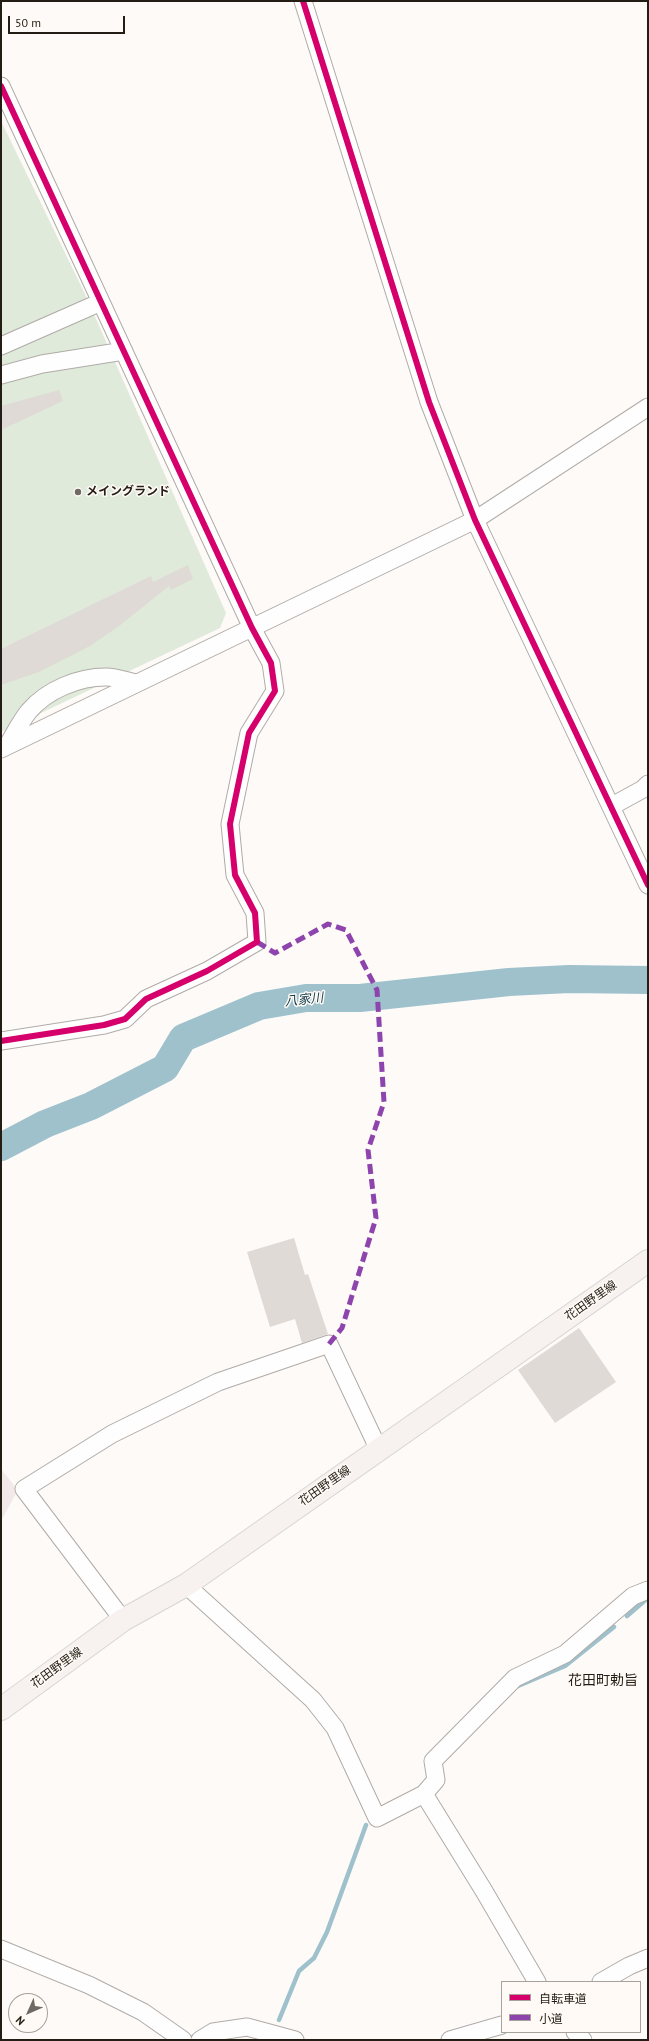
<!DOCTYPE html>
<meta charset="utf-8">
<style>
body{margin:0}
#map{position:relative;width:649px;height:2041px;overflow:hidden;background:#fdfaf8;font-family:"PT Sans","Noto Sans JP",sans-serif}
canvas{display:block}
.frame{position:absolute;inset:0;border:2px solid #241d15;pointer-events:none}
.legend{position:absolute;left:501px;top:1981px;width:140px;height:52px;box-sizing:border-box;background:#fffaf6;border:1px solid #a7a29c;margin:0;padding:5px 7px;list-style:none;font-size:12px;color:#241d15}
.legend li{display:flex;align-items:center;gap:8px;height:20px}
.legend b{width:20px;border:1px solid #a7a29c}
.north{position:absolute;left:8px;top:1993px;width:40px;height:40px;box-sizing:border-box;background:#fffaf6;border:1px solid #a7a29c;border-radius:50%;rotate:225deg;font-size:11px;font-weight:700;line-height:16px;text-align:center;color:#241d15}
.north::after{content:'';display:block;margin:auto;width:14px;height:18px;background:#706a64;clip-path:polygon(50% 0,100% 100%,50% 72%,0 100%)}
.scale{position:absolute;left:8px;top:16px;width:117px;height:18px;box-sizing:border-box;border:2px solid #241d15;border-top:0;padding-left:5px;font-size:12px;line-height:14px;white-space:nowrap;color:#241d15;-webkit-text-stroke:3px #fffaf6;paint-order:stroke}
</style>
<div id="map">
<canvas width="649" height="2041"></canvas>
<div class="frame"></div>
<ul class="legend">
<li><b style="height:5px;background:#d6006c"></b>自転車道</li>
<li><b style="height:5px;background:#8e44ad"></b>小道</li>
</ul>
<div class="north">N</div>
<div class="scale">50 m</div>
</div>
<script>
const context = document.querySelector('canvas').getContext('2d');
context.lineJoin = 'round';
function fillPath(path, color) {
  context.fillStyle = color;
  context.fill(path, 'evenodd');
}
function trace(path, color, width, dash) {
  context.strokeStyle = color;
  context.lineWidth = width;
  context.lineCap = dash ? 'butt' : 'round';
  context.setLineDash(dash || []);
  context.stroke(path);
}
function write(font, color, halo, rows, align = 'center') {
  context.font = font + ' "PT Sans","Noto Sans JP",sans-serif';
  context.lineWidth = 3;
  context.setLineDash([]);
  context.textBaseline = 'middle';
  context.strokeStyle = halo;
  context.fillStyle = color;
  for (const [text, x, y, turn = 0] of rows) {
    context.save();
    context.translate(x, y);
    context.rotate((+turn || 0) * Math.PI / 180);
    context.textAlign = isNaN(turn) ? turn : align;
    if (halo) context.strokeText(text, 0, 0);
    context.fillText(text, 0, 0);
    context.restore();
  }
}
const commercial = new Path2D(`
 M1 1469 18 1490 1 1521Z`);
const green = new Path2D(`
 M1 121 85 294 226 613 220 628 1 732Z`);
const stream = new Path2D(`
 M627 1616 648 1598
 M518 1686 565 1666 614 1627
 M279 2020 299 1971 314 1958 327 1932 366 1825`);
const river = new Path2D(`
 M1 1147 45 1124 91 1106 165 1068 183 1038 259 1006 306 998H360L509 982 569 979 648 980`);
const building = new Path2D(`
 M59 390 63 401 1 430V406Z
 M188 565 193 579 171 590 169 586 119 626 90 646 39 672 1 685V649L151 576 153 582Z
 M294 1238 305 1275 308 1274 328 1334 302 1343 295 1319 270 1327 247 1252Z
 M579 1328 616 1382 555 1423 518 1370Z`);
const minor = new Path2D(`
 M303 1 429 402 475 520 648 885
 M1 86 252 628 271 663 275 691 249 733 230 824 235 875 255 913 257 942 207 971 146 999 125 1019 104 1025 1 1041
 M1 346 101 302
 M1 375 42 364 124 351
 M7 746C14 735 20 722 29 711 47 690 78 677 106 677 116 677 127 681 136 683
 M1 749 475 520 648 407
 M612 806 643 789 648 784
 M186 1585 313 1700 335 1728 377 1818 424 1794 436 1780 433 1761 515 1678 565 1654 633 1596 648 1590
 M123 1620 24 1489 112 1434 218 1382 329 1344 378 1448
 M424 1794 484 1891 537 1982
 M1 1949 89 1985 143 2012 183 2040
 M601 1982 629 1966 648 1958
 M575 2032 583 2040
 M200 2040 213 2032 247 2027 295 2040
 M450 2040 502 2025`);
const major = new Path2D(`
 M1 1709 123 1620 186 1585 648 1261`);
const quiet = new Path2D(`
 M257 942 275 953 328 924 346 930 377 990 384 1102 368 1150 376 1218 342 1328 329 1344`);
const cycleway = new Path2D(`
 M303 1 429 402 475 520 648 885
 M1 86 252 628 271 663 275 691 249 733 230 824 235 875 255 913 257 942 207 971 146 999 125 1019 104 1025 1 1041`);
const markers = [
 [78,492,4,"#706a64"]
];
const poiNames = [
 ["メイングランド",86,492]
];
const streetNames = [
 ["花田野里線",591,1301,-35],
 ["花田野里線",325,1486,-35],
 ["花田野里線",57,1668,-36]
];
const waterNames = [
 ["八家川",304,1000,-6]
];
const quarterNames = [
 ["花田町勅旨",603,1681]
];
fillPath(commercial, '#f4e9e9');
fillPath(green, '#dfeadb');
trace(stream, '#9ec1cc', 4.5);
trace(river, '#9ec1cc', 28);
fillPath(building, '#dfdad5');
trace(minor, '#b0aba7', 19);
trace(major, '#d7d5d2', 24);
trace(minor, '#fffefe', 17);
trace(major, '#f7f2f0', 22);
trace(quiet, '#8e44ad', 5, [10, 5]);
trace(cycleway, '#d6006c', 6);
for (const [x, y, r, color] of markers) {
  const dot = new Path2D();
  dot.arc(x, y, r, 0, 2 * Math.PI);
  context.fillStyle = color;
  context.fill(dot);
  trace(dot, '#fffaf6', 1.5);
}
write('bold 12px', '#241d15', '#fffaf6', poiNames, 'left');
write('12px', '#241d15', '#fffaf6', streetNames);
write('italic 13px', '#0f3d4a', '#fffaf6', waterNames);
write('14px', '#241d15', '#fffaf6', quarterNames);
</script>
